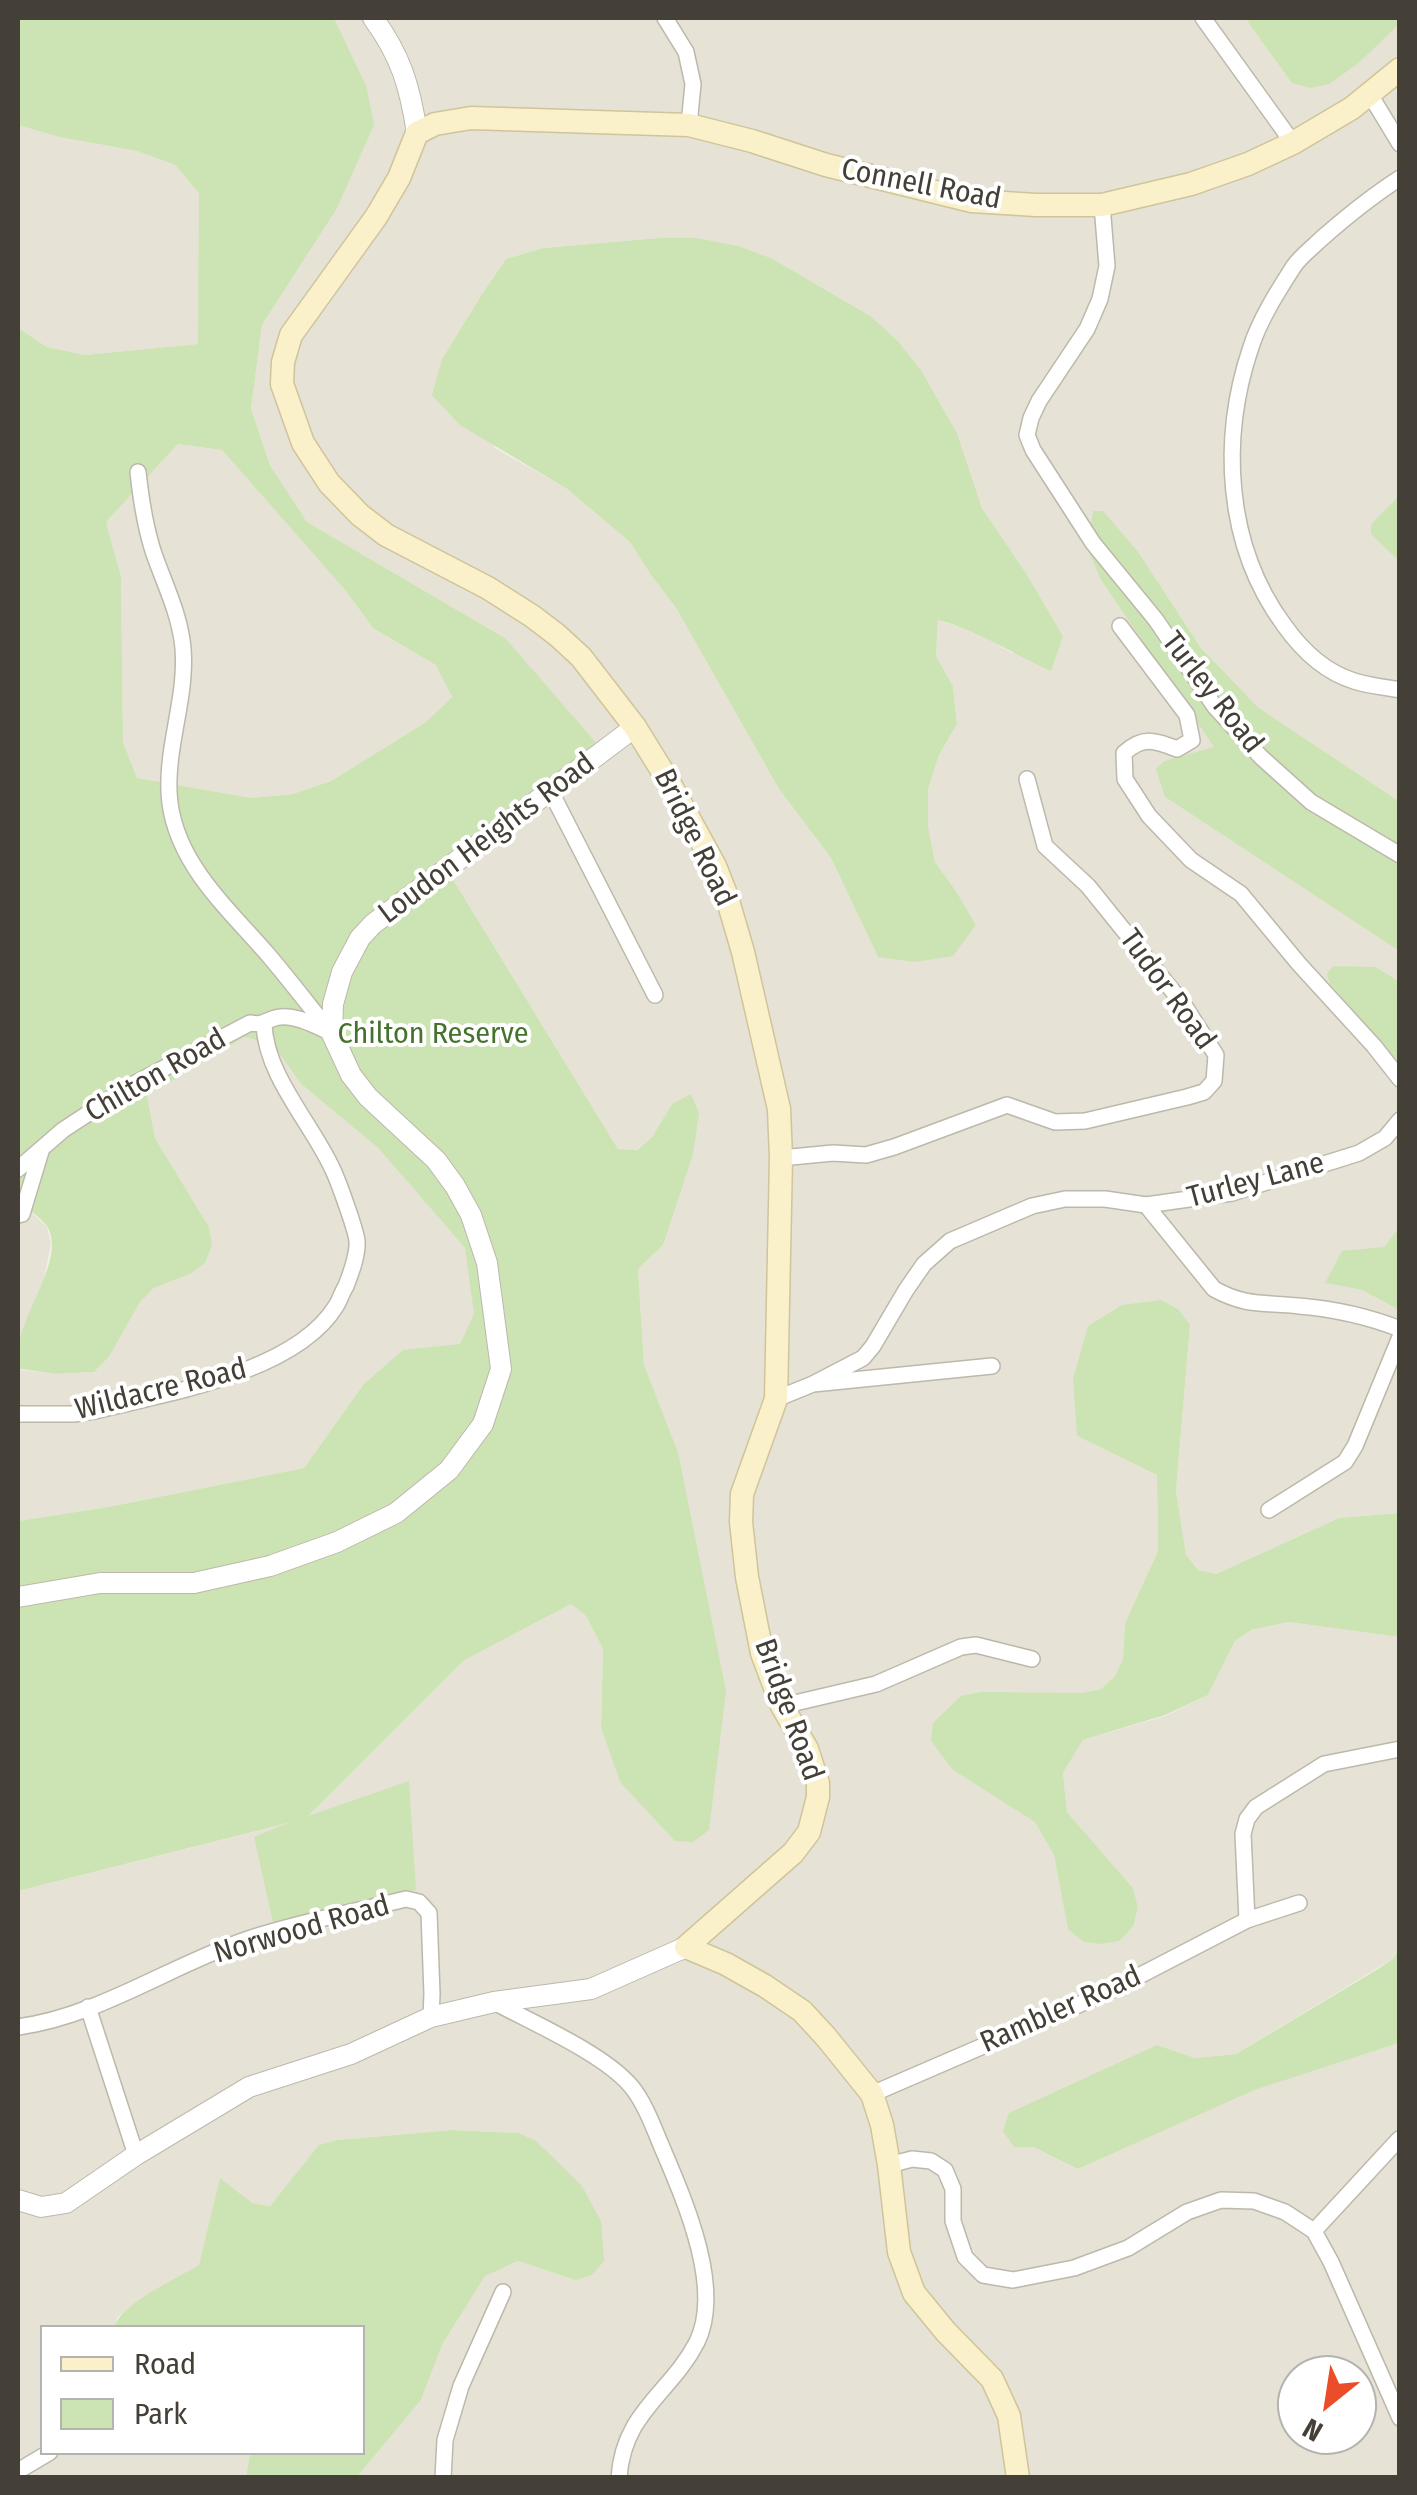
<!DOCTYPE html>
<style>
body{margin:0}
#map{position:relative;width:1417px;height:2495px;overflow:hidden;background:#f2f0e8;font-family:"Fira Sans Condensed",sans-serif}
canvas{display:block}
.frame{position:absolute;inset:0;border:20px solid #454037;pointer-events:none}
.legend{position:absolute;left:40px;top:2325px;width:325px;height:130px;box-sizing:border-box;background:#fff;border:2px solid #b5b3af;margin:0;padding:12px 18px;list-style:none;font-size:30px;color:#454037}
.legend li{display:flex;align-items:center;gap:20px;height:50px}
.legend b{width:50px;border:2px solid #b5b3af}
.north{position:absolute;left:1277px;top:2355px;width:100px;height:100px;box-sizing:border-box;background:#fff;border:2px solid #b5b3af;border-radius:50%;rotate:210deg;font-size:28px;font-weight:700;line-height:40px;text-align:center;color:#454037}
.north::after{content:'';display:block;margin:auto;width:35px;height:45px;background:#ea4d27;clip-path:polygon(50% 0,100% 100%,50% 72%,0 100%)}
</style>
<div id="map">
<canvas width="1417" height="2495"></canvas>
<div class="frame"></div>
<ul class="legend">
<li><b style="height:12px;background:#faf1ca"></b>Road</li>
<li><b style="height:28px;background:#cce4b3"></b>Park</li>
</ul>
<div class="north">N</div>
</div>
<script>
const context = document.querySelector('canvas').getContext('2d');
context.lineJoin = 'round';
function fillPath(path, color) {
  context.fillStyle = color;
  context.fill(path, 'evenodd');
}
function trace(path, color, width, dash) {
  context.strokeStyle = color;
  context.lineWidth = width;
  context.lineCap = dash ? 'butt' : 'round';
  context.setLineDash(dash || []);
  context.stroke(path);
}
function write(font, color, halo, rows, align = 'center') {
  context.font = font + ' "Fira Sans Condensed",sans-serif';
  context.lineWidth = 8;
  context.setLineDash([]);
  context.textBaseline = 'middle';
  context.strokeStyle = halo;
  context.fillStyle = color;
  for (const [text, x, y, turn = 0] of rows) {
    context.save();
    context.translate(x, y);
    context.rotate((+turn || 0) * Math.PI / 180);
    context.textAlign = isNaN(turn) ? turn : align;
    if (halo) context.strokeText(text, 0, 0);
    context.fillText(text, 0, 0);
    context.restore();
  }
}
const residential = new Path2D(`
 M334 18H1245L1292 82 1360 62 1399 23V496L1371 524V533L1399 561V801L1259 708 1201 648 1139 553 1101 580 1215 748 1164 761 1165 797 1399 951V981L1376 967 1330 984 1399 1064 1400 1228 1384 1247 1325 1283 1362 1290 1399 1310V1513L1339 1518 1216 1574 1198 1570 1186 1556 1176 1491 1190 1325 1077 1436 1157 1475 1158 1551 1125 1623 1123 1659 1115 1676 1101 1689 1081 1693 953 1770 1035 1821 1054 1855 1069 1929 1102 1944 1120 1941 1134 1925 1138 1907 1133 1888 1067 1812 1063 1773 1083 1740 1165 1716 1208 1695 1235 1641 1251 1630 1289 1622 1399 1637 1400 1949 1394 1958 1236 2054 1195 2058 1157 2045 1014 2147H1033L1078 2169 1254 2089 1399 2043V2477H357L421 2400 443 2343 485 2275 518 2261 575 2280 518 2133 452 2130 337 2140 320 2145 270 2206 252 2203 199 2265 131 2306 117 2318 114 2327 42 2328V2452L250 2453 246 2477 18 2478V1891L305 1819 463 1661 571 1604 586 1616 603 1649 601 1727 678 1452 644 1366 638 1269 663 1245 672 1104 652 1137 636 1150 618 1149 443 863 505 638 307 522 270 465 251 409 262 325 336 210 366 85ZM659 238H696L773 259 872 317 898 341 921 370 957 433 982 508 1026 573 1063 636 1012 653 977 633 938 620 936 656 953 686 957 724 939 755 928 791V826L935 862 956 891 976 925 878 957 831 858 779 789 676 608 651 575 630 542 567 489 495 448 442 359 482 294 506 259 543 248ZM1297 2375H1357V2435H1297Z
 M18 125 59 137 137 151 175 165 199 193V344L85 355 47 347 18 328Z
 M178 444 222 450 345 590 373 628 436 664 452 697 426 722 331 781 293 794 252 798 137 778 123 742 121 576 106 522Z
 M245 1037 273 1045 301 1084 378 1148 466 1249 475 1314 460 1344 363 1385 304 1468 108 1507 18 1521V1362L21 1370 57 1374 94 1372 109 1357 138 1303 154 1288 190 1274 209 1227 155 1138 147 1096Z
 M18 1200 47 1227 51 1243 44 1279 18 1344Z`);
const green = new Path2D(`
 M18 18H334L366 85 374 125 336 210 262 325 251 409 270 465 307 522 505 638 598 745 443 863 618 1149 637 1150 652 1137 672 1104 691 1094 699 1113 693 1154 663 1245 638 1269 644 1365 678 1452 726 1691 709 1830 693 1842 675 1841 620 1782 601 1727 603 1649 586 1616 571 1604 463 1661 308 1816 409 1781 416 1890 273 1922 254 1837 288 1823 18 1891V1521L108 1507 304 1468 363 1385 403 1350 460 1344 474 1314 465 1248 378 1148 301 1084 273 1045 245 1037 147 1096 155 1138 209 1227 212 1245 205 1263 190 1274 154 1288 139 1303 109 1357 94 1372 56 1374 21 1369C4 1329 70 1264 47 1226 40 1217 26 1208 18 1200V328L47 347 85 355 198 344 199 193 175 165 137 151 59 137 18 125ZM178 444 222 450 345 590 373 628 436 665 452 697 426 722 331 781 293 794 252 798 137 778 123 742 121 576 106 522Z
 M1245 18H1399L1400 23 1360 62 1329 84 1310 88 1292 83Z
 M659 238H696L738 246 773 259 872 317 898 341 921 370 957 433 982 508 1026 573 1063 636 1051 671C1013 654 977 630 938 620L936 656 953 686 957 724 939 755 928 790V826L935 862 956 891 976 925 953 956 915 962 878 957 831 858 779 789 676 608 651 575 630 542 567 489 460 425 432 395 442 359 482 294 506 259 543 248Z
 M1399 496H1400L1399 561 1371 534V524Z
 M1093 511H1103L1139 553 1201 648 1259 708 1399 801V951L1165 797 1156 769 1164 761 1214 747 1101 580 1087 547Z
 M1333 966 1376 967 1399 981V1064L1330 984 1327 974Z
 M1399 1228V1310L1362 1290 1325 1283 1342 1251 1384 1247Z
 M1161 1300 1178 1309 1190 1325 1176 1491 1186 1555 1198 1570 1216 1574 1339 1518 1399 1513V1637L1289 1622 1251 1630 1235 1641 1208 1695 1165 1715 1083 1740 1063 1773 1067 1812 1133 1888 1138 1907 1134 1925 1120 1941 1102 1944 1084 1942 1068 1929 1054 1855 1035 1822 953 1770 931 1741 933 1723 961 1696 981 1692 1081 1693 1101 1689 1115 1676 1123 1659 1125 1623 1158 1551 1157 1475 1077 1436 1073 1379 1088 1326 1122 1305Z
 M1399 1949V2043L1254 2090 1078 2169 1033 2147H1014L1003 2131 1009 2113 1157 2045 1195 2058 1236 2054 1378 1969 1394 1958Z
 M452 2130 518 2133 536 2141 582 2186 601 2221 604 2261 592 2275 575 2280 518 2261 485 2276 443 2343 421 2400 357 2477H246L250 2453 362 2452V2328L114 2327C122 2303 176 2279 199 2265L220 2178 252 2203 270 2206 319 2145 337 2140Z`);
const minor = new Path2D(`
 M665 18 686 52 693 84 689 125
 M1203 18 1293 143
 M1369 93 1400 144
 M1400 178C1372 196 1346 217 1321 239 1312 248 1301 256 1294 266 1278 291 1260 319 1251 347 1220 438 1225 545 1284 625 1301 649 1325 672 1354 681 1369 686 1385 687 1400 690
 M1102 205 1107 266 1100 299 1087 329 1039 401 1031 418 1027 435 1033 450 1093 543 1156 620 1215 707 1261 757 1311 802 1400 855
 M138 472C141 500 145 527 154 554 165 585 180 615 183 648 187 697 167 743 169 792 172 861 228 908 270 957 291 982 311 1008 332 1034
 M1120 626 1187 715 1192 740 1177 749C1154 740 1143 736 1124 753L1125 779 1149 816 1191 860 1241 894 1299 964 1374 1046 1400 1079
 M550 790 655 995
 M781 1158 833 1153 866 1155 894 1147 1007 1105 1055 1122 1085 1121 1187 1097 1204 1092 1214 1081 1216 1055 1184 1005 1088 886 1045 846 1027 779
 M18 1169 63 1130 130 1086 250 1023C264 1025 262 1022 275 1018 290 1013 311 1023 325 1030
 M1146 1205 1214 1289C1247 1307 1263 1302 1299 1306 1334 1309 1367 1316 1400 1329
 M18 1215 22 1214 42 1148
 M813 1384 863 1358 873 1346 906 1290 924 1264 950 1241 1032 1206 1065 1199H1105L1146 1205 1232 1193 1359 1153 1385 1138 1400 1120
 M776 1399 813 1384 992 1366
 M18 1414H73L95 1411C166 1393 295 1373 336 1306 340 1300 342 1292 346 1286 351 1273 358 1255 357 1241 356 1230 338 1180 332 1168 311 1123 266 1075 264 1025
 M1269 1510 1345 1462 1355 1446 1400 1337
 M782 1706 876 1684 961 1647 976 1645 1032 1659
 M1247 1920 1243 1834 1247 1819 1256 1807 1324 1764 1400 1749
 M494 2002C533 2023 602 2053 630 2085 644 2101 653 2126 661 2145 683 2197 724 2287 697 2342 671 2393 623 2412 619 2478
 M88 2007 136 2155
 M18 2027C99 2016 171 1965 248 1939 299 1922 354 1912 406 1899L419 1902 429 1913 432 1994 431 2017
 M872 2094 1108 1992 1247 1920 1299 1903
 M889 2165 912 2159 931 2161 945 2170 953 2189V2221L965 2257 983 2275 1013 2280 1074 2268 1128 2248 1187 2212 1221 2200 1254 2201 1285 2212 1314 2231 1331 2262 1400 2418
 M1314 2231 1399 2139
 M18 2471 50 2452
 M443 2478 445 2440 461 2386 503 2292`);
const tertiary = new Path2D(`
 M373 18C401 56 410 87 417 133
 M18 1597 100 1583H194L270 1566 337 1542 396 1513 449 1470 483 1424 501 1369 487 1263 471 1215 455 1186 436 1160 368 1097 351 1075 332 1034 333 1004 342 972 360 938 373 924 635 727
 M18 2200 41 2207 66 2203 136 2155 249 2087 351 2054 431 2017 494 2002 591 1989 686 1947`);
const secondary = new Path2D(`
 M1018 2478 1009 2416 992 2379 946 2332 914 2293 899 2252 889 2165 882 2125 872 2094 826 2037 802 2011 765 1986 726 1964 686 1947 793 1853 809 1832 818 1797V1783L807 1749 782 1706 762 1653 747 1577 741 1522 742 1494 776 1399 781 1158 779 1109 743 952 726 894 715 866 669 782 635 727 581 657 557 635 532 616 488 588 386 535 360 515 329 483 303 443 282 384 283 362 291 335 376 217 399 178 417 133 435 124 471 118 689 125 752 141 826 165 972 201 1036 205H1102L1191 184 1248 164 1293 143 1352 108 1400 69`);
const streetNames = [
 ["Connell Road",921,185,11],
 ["Turley Road",1212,693,52],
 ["Bridge Road",694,838,64],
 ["Loudon Heights Road",487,839,-37],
 ["Tudor Road",1167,990,54],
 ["Chilton Road",156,1076,-30],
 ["Turley Lane",1256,1181,-15],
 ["Wildacre Road",161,1390,-14],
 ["Bridge Road",788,1710,70],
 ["Norwood Road",302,1930,-16],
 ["Rambler Road",1061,2010,-24]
];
const parkNames = [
 ["Chilton Reserve",433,1035]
];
fillPath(residential, '#e6e2d6');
fillPath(green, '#cce4b3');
trace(minor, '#bdb8ab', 18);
trace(tertiary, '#bdb8ab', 22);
trace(secondary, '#cfc49a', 25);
trace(minor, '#fff', 15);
trace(tertiary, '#fff', 20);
trace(secondary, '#faf1ca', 22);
write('30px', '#454037', '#fff', streetNames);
write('30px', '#45732e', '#fff', parkNames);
</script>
